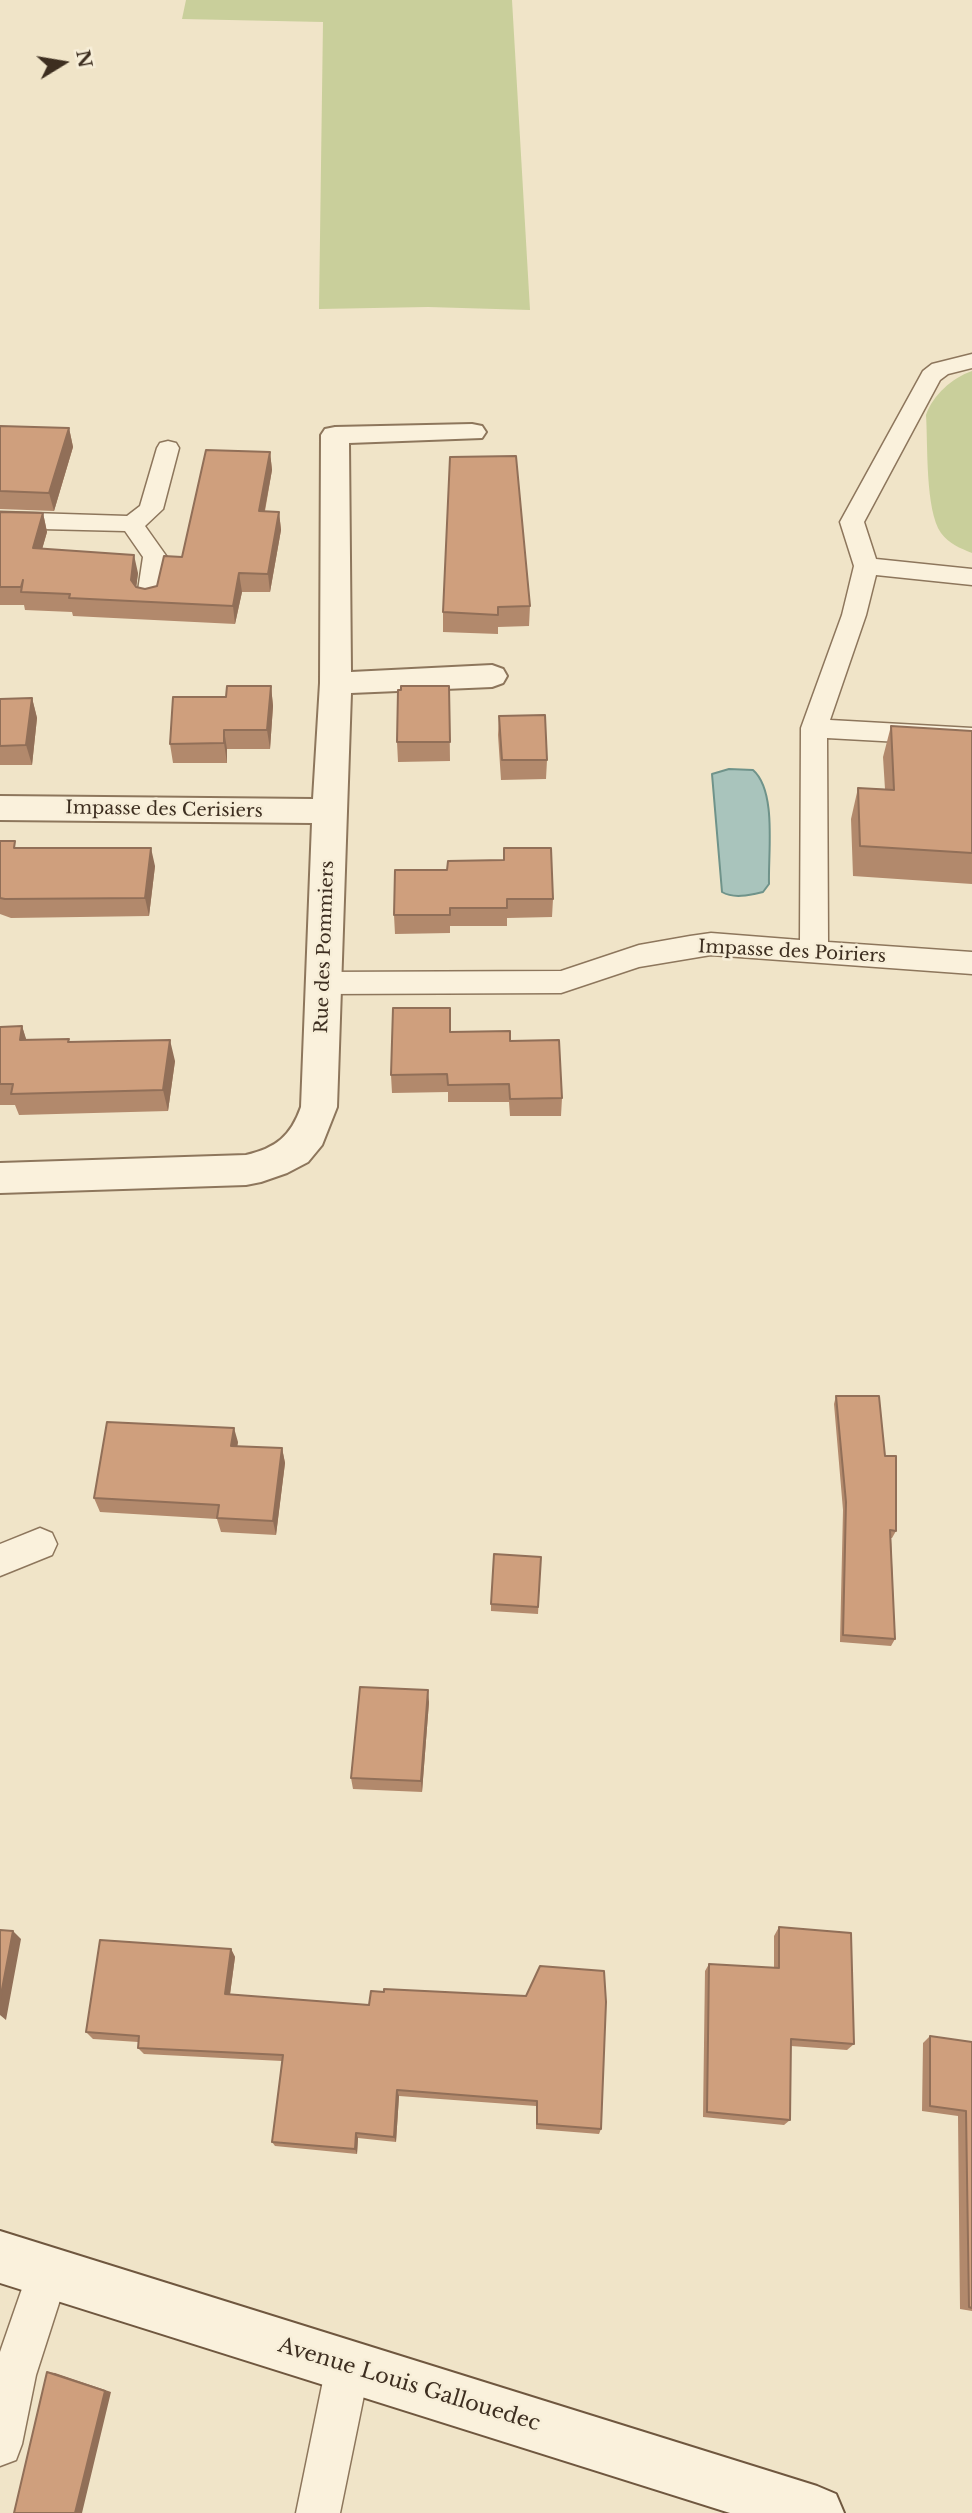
<!DOCTYPE html>
<style>
body{margin:0}
#map{position:relative;width:972px;height:2513px;overflow:hidden;background:#f0e4c8;font-family:"Libre Baskerville",serif}
canvas{display:block}
.north{position:absolute;left:28px;top:28px;width:70px;height:70px;-webkit-text-stroke:5px #f7eed8;paint-order:stroke;rotate:79deg;font-size:19px;font-weight:700;line-height:28px;text-align:center;color:#3d2e20}
.north::after{content:'';display:block;margin:auto;width:24px;height:32px;background:#3d2e20;clip-path:polygon(50% 0,100% 100%,50% 72%,0 100%)}
</style>
<div id="map">
<canvas width="972" height="2513"></canvas>
<div class="north">N</div>
</div>
<script>
const context = document.querySelector('canvas').getContext('2d');
context.lineJoin = 'round';
function fillPath(path, color) {
  context.fillStyle = color;
  context.fill(path, 'evenodd');
}
function trace(path, color, width, dash) {
  context.strokeStyle = color;
  context.lineWidth = width;
  context.lineCap = dash ? 'butt' : 'round';
  context.setLineDash(dash || []);
  context.stroke(path);
}
function write(font, color, halo, rows, align = 'center') {
  context.font = font + ' "Libre Baskerville",serif';
  context.lineWidth = 5;
  context.setLineDash([]);
  context.textBaseline = 'middle';
  context.strokeStyle = halo;
  context.fillStyle = color;
  for (const [text, x, y, turn = 0] of rows) {
    context.save();
    context.translate(x, y);
    context.rotate((+turn || 0) * Math.PI / 180);
    context.textAlign = isNaN(turn) ? turn : align;
    if (halo) context.strokeText(text, 0, 0);
    context.fillText(text, 0, 0);
    context.restore();
  }
}
const green = new Path2D(`
 M186 0H512L530 310 428 307 319 309 323 22 182 19Z
 M972 371V553C960 548 949 544 941 533 925 510 928 444 926 415 933 395 952 378 972 371Z`);
const water = new Path2D(`
 M729 769 753 770C777 791 768 853 769 884L763 892C750 895 734 899 722 892L712 774Z`);
const service = new Path2D(`
 M972 354V368L948 374 940 380 864 522 876 559 972 569V585L876 575 866 615 830 720 972 728V746L827 738 828 942 972 952V974L711 955 639 967 561 993 324 994 314 991 310 983 314 975 324 972 561 971 639 945 690 936 711 933 800 940 801 728 842 615 854 566 840 522 923 371 932 364Z
 M168 441 176 443 179 448 163 509 145 526 167 557 161 597 158 603 149 605 140 603 137 597 143 557 125 531 0 528V512L127 516 140 506 157 448 160 443Z
 M40 1528 52 1533 57 1544 52 1555 0 1576V1544Z
 M48 2251 63 2257 69 2272 36 2375 22 2444 16 2460 0 2466V2352L33 2257Z
 M348 2344 363 2351 370 2366 340 2513H296L326 2366 333 2351Z`);
const minor = new Path2D(`
 M472 424 482 426 486 432 482 438 349 443 351 672 492 665 503 669 507 676 503 683 492 687 351 693 337 1107 322 1145 308 1162 287 1173 261 1182 246 1185 0 1193V1163L246 1155C276 1148 291 1136 301 1107L312 823 0 820V796L313 799 320 683 321 435 325 429 335 427Z`);
const secondary = new Path2D(`
 M0 2231 817 2486 836 2494 844 2513H730L0 2283Z`);
const wall = new Path2D(`
 M0 426 69 428 73 447 54 511 0 509Z
 M270 452 272 470 265 511 279 512 281 530 270 592H242L235 624 73 616 72 612 25 610 24 605H0V512L43 513 47 532 42 549 138 573 136 587 145 589 157 586Z
 M450 457 530 606 529 626 498 627V634L443 632V612Z
 M271 686 273 706 270 749H227V763H173L170 744 226 697Z
 M449 686 450 761 398 762 397 742Z
 M32 698 37 718 32 765H0V699Z
 M499 716 547 760 546 779 501 780 498 735Z
 M891 726 972 731V884L853 876 851 819 858 788 885 789 883 757Z
 M0 841 17 848 155 866 149 916 11 918 0 914Z
 M395 870 553 899 552 917 507 918V926H450V933L395 934 394 915Z
 M22 1026 26 1040 70 1042 175 1061 168 1111 19 1115 15 1105H0V1027Z
 M510 1041 562 1098 561 1116H510L509 1102H448V1092L392 1093 391 1075Z
 M836 1396 885 1456 896 1531 892 1538H891L895 1639 891 1646 840 1642 843 1510 834 1404Z
 M238 1442 237 1446 282 1448 285 1463 276 1535 221 1532 217 1519 100 1512 94 1498Z
 M541 1557 538 1614 491 1611V1604Z
 M429 1702 422 1792 353 1789 351 1778Z
 M779 1927 854 2044 847 2050 791 2046 790 2120 784 2125 703 2117 705 1971 709 1964 774 1968V1936Z
 M231 1949 235 1957 230 1995 369 2005 601 2129 599 2134 536 2129V2106L399 2096 396 2142 358 2138 357 2154 275 2146 272 2142 282 2061 144 2054 138 2048V2042L93 2039 86 2032Z
 M930 2036 972 2042V2311L960 2309 958 2116 922 2111 923 2043Z`);
const shadedWall = new Path2D(`
 M69 428 73 447 54 511 49 493Z
 M270 452 272 470 261 530 259 511Z
 M279 512 281 530 270 592 268 574Z
 M43 513 47 532 37 567 33 548Z
 M134 555 138 573 135 598 131 580Z
 M239 573 242 592 235 624 233 606Z
 M271 686 273 706 270 749 267 730Z
 M32 698 37 718 32 765 26 745Z
 M224 730 227 749V763L224 743Z
 M151 848 155 866 149 916 145 898Z
 M22 1026 29 1048 20 1040Z
 M170 1040 175 1061 168 1111 163 1090Z
 M234 1428 238 1442 235 1460 231 1446Z
 M282 1448 285 1463 276 1535 273 1521Z
 M428 1690 429 1702 422 1792 421 1781Z
 M13 1931 21 1939 6 2020 0 2015V2000Z
 M231 1949 235 1957 229 2001 225 1994Z
 M397 2090 399 2096 396 2142 394 2137Z
 M356 2133 358 2138 357 2154 355 2149Z
 M47 2372 55 2373 111 2392 82 2513H75Z`);
const building = new Path2D(`
 M0 426 69 428 49 493 0 491Z
 M206 450 270 452 259 511 279 512 268 574 239 573 233 606 69 598 70 594 21 592 23 580 21 587H0V512L43 513 33 548 134 555 131 580 136 587 145 589 157 586 164 556 182 557Z
 M516 456 530 606 498 607V615L443 612 450 457Z
 M227 686H271L267 730H224V743L170 744 173 697H226Z
 M401 686H449L450 742H397L398 690H401Z
 M32 698 26 745 0 746V699Z
 M545 715 547 760H502L499 716Z
 M891 726 972 731V853L860 846 858 788 894 790Z
 M0 841H15L14 848H151L145 898 5 899 0 898Z
 M504 848H551L553 899H507V908H450V915H394L395 870H447L448 861 504 860Z
 M393 1008H450V1032L510 1031V1041L559 1040 562 1098 510 1099 509 1084 448 1085 447 1074 391 1075Z
 M22 1026 20 1040 69 1039 68 1042 170 1040 163 1090 11 1094 13 1084H0V1027Z
 M836 1396H879L885 1456H896V1531L890 1530 895 1639 843 1635 846 1502Z
 M107 1422 234 1428 231 1446 282 1448 273 1521 217 1518 219 1505 94 1498Z
 M494 1554 541 1557 538 1607 491 1604Z
 M360 1687 428 1690 421 1781 351 1778Z
 M779 1927 851 1933 854 2044 791 2039 790 2120 707 2112 709 1964 779 1968Z
 M0 1930 13 1931 0 2000Z
 M100 1940 231 1949 225 1994 369 2005 371 1991 384 1992V1989L526 1996 540 1966 604 1971 606 2002 601 2129 537 2124V2101L397 2090 394 2137 356 2133 355 2149 272 2142 283 2055 138 2048 139 2036 86 2032Z
 M930 2036 972 2042V2308L969 2307 966 2111 930 2106Z
 M47 2372 105 2391 75 2513H14Z`);
const streetNames = [
 ["Impasse des Cerisiers",164,810,1],
 ["Rue des Pommiers",325,947,-88],
 ["Impasse des Poiriers",792,952,3]
];
const nearStreetnames = [
 ["Avenue Louis Gallouedec",409,2385,17]
];
fillPath(green, '#c9cf9b');
fillPath(water, '#a9c4bc');
trace(water, '#6f938a', 2);
trace(service, '#8d765c', 3);
trace(minor, '#8d765c', 4);
trace(secondary, '#6f573f', 4);
fillPath(service, '#faf1dc');
fillPath(minor, '#faf1dc');
fillPath(secondary, '#faf1dc');
fillPath(wall, '#b2896c');
fillPath(shadedWall, '#916f58');
fillPath(building, '#cf9f7d');
trace(building, '#916f58', 2);
write('18px', '#3d2e20', '#f7eed8', streetNames);
write('21px', '#3d2e20', '#f7eed8', nearStreetnames);
</script>
